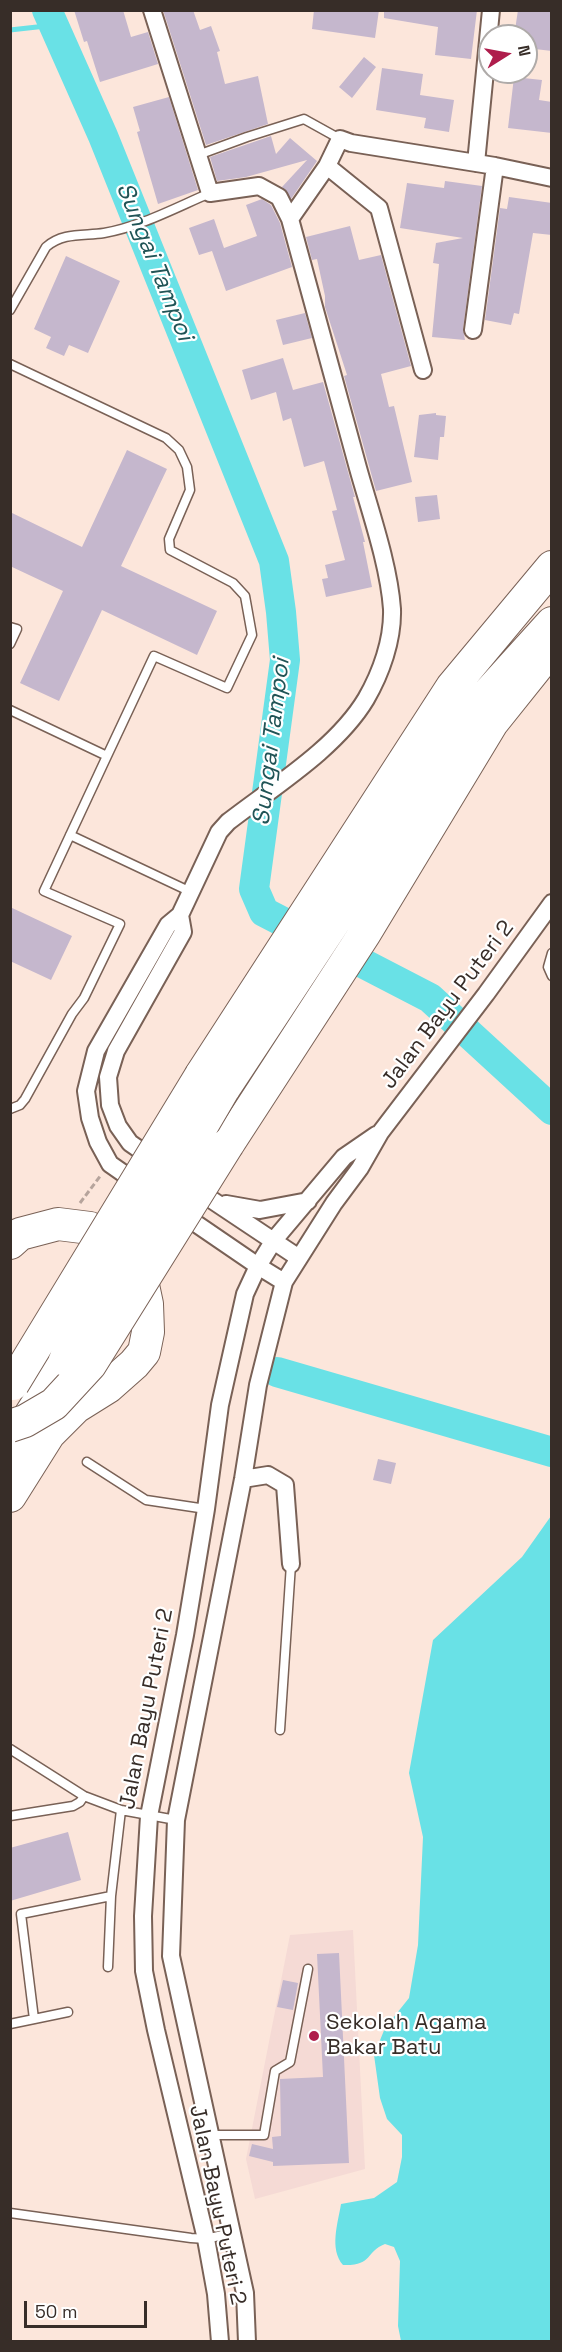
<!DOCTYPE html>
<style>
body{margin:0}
#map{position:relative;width:562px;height:2352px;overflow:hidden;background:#fce6db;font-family:"Space Grotesk",sans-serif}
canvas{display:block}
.frame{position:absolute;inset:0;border:12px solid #372d28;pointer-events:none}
.north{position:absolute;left:478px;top:24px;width:60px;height:60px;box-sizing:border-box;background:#fff;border:2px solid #afaba9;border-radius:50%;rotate:79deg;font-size:16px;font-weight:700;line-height:24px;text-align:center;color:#372d28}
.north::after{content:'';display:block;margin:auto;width:21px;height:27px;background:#af1d4c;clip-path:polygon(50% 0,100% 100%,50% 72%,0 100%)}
.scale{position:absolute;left:24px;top:2301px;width:123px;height:27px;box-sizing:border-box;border:3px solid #372d28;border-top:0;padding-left:8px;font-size:18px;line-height:21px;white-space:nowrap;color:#372d28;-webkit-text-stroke:4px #fff;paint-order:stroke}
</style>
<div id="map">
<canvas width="562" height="2352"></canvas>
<div class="frame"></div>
<div class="north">N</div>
<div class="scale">50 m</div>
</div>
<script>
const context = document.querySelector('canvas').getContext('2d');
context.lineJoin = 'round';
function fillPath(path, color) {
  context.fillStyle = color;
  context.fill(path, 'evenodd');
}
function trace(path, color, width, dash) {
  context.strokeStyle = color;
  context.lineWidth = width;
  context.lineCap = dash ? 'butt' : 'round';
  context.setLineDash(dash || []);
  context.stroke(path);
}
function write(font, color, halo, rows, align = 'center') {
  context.font = font + ' "Space Grotesk",sans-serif';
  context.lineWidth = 4.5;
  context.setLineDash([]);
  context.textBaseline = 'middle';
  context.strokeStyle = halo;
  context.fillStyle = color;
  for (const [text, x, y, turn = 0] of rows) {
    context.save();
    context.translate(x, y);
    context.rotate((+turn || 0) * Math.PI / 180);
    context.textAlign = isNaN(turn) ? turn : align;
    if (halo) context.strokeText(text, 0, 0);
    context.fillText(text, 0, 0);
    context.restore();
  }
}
const education = new Path2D(`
 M353 1930 365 2169 255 2199 246 2159 290 1935Z`);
const water = new Path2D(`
 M551 1516V2341H401L398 2326 400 2261 394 2247 385 2244C365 2252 373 2266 343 2265 329 2249 338 2223 341 2204L374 2198 397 2182 402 2157V2135L387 2119 380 2098 374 2055 385 2028 409 1998 418 1945 423 1837 409 1773 433 1640 522 1557Z`);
const stream = new Path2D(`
 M10 30 55 25`);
const river = new Path2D(`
 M47 10 103 136 274 561 281 612 285 660 254 889 264 912 430 998 552 1110
 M277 1372 552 1452`);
const building = new Path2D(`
 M74 10H123L131 37 148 32 158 64 100 82 87 41 84 42Z
 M163 10H193L200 30 211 26 220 51 217 52 225 84 258 76 268 124 206 145Z
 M314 10H379L375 38 312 29Z
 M384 10H477L471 59 435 55 438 27 384 18Z
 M518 10H552V51L526 48 524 31 515 30Z
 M364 57 376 67 352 98 339 87Z
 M382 68 423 74 420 95 454 100 449 132 424 128 426 118 376 110Z
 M514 77 542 80 539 100 552 102V133L508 128Z
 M169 97 198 190 158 204 137 132 140 131 133 107Z
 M271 136 276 154 290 138 317 161 291 199 282 187 307 160 246 177 217 181 210 157Z
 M445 181 482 186 463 329 465 340 432 337 439 264 433 263 436 243 463 238 400 228 407 183 444 188Z
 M509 197 552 203V235L533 233 519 314 514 313 511 325 485 320 500 208 507 209Z
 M262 199 271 205 280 223 292 267 226 291 212 251 199 255 189 228 214 219 224 248 257 236 246 205Z
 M350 226 359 260 381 255 411 366 381 374 389 407 394 406 412 482 376 491 344 376 347 375 325 307V296L317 259 312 260 306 237Z
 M66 256 120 281 88 353 69 345 64 356 46 348 51 337 34 329Z
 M305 313 312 338 283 345 276 320Z
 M283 358 293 390 323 382 355 497H353L365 542H363L372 587 326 597 322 579 328 578 325 565 345 560 332 511 337 510 324 461 304 467 291 418 283 421 276 392 251 400 242 370Z
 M436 413V415L446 416 444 437H440L438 460 414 457 419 415Z
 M127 450 167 469 121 566 217 611 197 655 102 610 59 701 20 683 63 591 10 566V512L82 547Z
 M437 495 440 519 418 522 415 497Z
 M10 907 72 936 51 980 10 961Z
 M378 1459 396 1463 391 1484 373 1480Z
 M68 1832 81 1880 10 1901V1848Z
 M339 1953 349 2163 273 2166V2162L249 2156 252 2144 273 2149 272 2137 281 2136 280 2079 323 2077 317 1954Z
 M283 1980 298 1983 293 2010 277 2007Z`);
const path = new Path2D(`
 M80 1203 101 1175`);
const service = new Path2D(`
 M198 155 247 137 304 119 340 139
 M10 310 46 247C63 232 84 236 104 233 140 227 177 207 210 193
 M10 364 166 438 179 450 187 467 190 490 169 539 170 550 233 583 245 596 252 635 227 688 154 656 107 756 10 710
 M10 627 17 629 10 644
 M70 835 191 892
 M552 953 548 967 552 976
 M10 1109 20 1105 25 1099 72 1014 84 998 120 924 44 891 107 756
 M87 1462 146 1500 206 1509
 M280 1730 291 1564
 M10 1749 84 1796 121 1810 176 1820
 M10 1816 73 1806 80 1802 84 1796
 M108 1967 111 1896 121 1810
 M34 2019 21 1914 111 1896
 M10 2024 68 2012
 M210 2135H264L275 2071 290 2062 308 1969
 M10 2213 191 2238 206 2239 231 2233`);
const minor = new Path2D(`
 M476 163 491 10
 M290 219 327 166
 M473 330 495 166
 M423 370 379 208 327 166 340 139 351 143 495 166 552 178
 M156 1161 130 1143 118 1126 110 1105 108 1077 116 1051 183 932 180 915
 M140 1185 110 1164 98 1142 90 1118 86 1091 96 1051 168 925 180 915 219 832 228 822C273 787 336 749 366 699 381 673 393 640 392 609 389 565 370 511 358 468 335 385 313 302 290 219L279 197 259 186 210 193 152 10
 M194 1188 299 1258
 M226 1204 260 1210 308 1201
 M179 1212 258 1266 284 1282
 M243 1479 268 1475 285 1485 291 1564
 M220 2342 216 2294 206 2239 156 2030 144 1971 143 1916 149 1816 185 1635 206 1509 220 1405 245 1294 258 1266 274 1240 344 1157 376 1135
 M247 2342 245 2293 171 1956 176 1820 243 1479 258 1385 284 1282 334 1203 360 1168 380 1133 486 994 552 903`);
const motorway = new Path2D(`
 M201 1075 452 687 552 567
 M223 1090 476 707 552 623
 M228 1144 365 933 492 723 552 648
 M10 1243 20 1234 58 1224 90 1228 120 1244 140 1271 147 1304 148 1332 144 1352 134 1364 108 1387 76 1407 49 1434 10 1496
 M10 1447 65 1360`);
const motorwayBridge = new Path2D(`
 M65 1360 223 1090
 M13 1384 201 1075
 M10 1426 25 1421 54 1404 90 1365 228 1144`);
const markers = [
 [314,2036,6,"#af1d4c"]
];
const streetNames = [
 ["Jalan Bayu Puteri 2",448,1005,-53],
 ["Jalan Bayu Puteri 2",147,1709,-79],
 ["Jalan Bayu Puteri 2",217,2205,78]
];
const poiNames = [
 ["Sekolah Agama",326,2023],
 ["Bakar Batu",326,2048]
];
const waterNames = [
 ["Sungai Tampoi",154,262,68],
 ["Sungai Tampoi",272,742,-83]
];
fillPath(education, '#f5dad5');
fillPath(water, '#69e1e6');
trace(stream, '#69e1e6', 5);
trace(river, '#69e1e6', 30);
fillPath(building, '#c5b7cd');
trace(service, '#796156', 11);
trace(minor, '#796156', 20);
trace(motorway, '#796156', 34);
trace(path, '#b6a49c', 3, [6, 3]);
trace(service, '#fff', 8);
trace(minor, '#fff', 16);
trace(motorway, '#fff', 32);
trace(motorwayBridge, '#796156', 34, []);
trace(motorwayBridge, '#fff', 32);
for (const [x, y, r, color] of markers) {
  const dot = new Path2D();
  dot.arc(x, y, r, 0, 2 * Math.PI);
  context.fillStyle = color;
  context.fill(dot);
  trace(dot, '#fff', 2);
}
write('22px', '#372d28', '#fff', streetNames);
write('22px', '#372d28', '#fff', poiNames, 'left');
write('italic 24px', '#205456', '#fff', waterNames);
</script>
